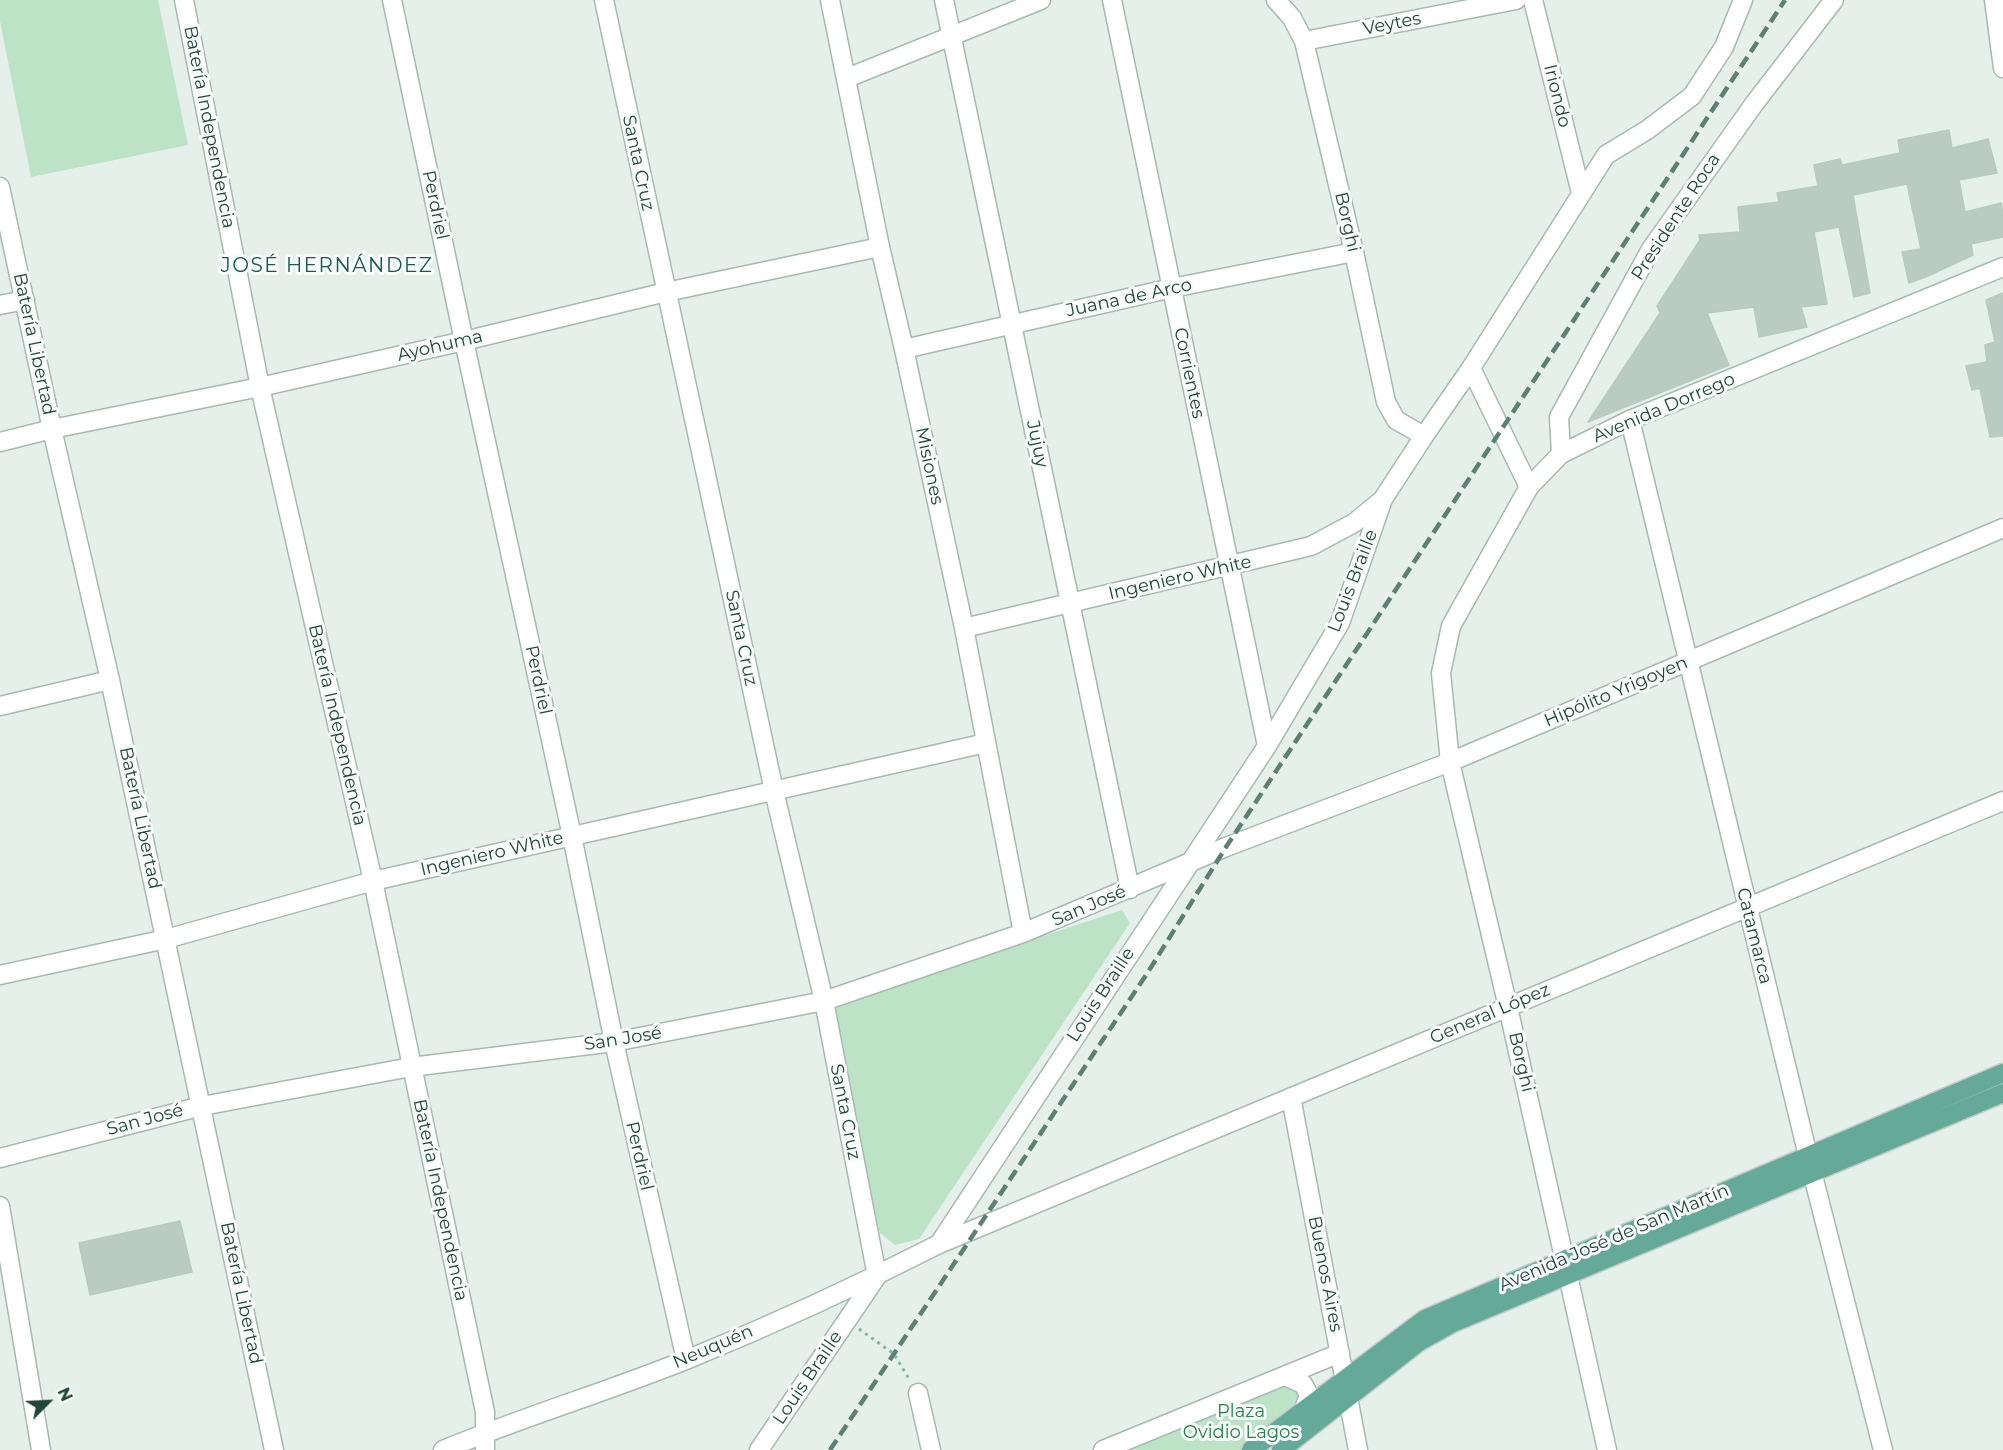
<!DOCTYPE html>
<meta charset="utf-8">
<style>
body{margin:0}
#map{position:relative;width:2003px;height:1450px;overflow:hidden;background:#e5f0eb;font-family:Montserrat,sans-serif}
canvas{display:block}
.north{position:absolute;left:18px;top:1372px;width:60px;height:60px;-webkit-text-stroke:4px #f7fbf9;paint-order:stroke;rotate:66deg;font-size:16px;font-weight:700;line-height:24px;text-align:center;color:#22443b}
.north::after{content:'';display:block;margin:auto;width:21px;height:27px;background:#22443b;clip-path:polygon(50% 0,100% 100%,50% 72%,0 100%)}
</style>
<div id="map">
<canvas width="2003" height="1450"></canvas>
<div class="north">N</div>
</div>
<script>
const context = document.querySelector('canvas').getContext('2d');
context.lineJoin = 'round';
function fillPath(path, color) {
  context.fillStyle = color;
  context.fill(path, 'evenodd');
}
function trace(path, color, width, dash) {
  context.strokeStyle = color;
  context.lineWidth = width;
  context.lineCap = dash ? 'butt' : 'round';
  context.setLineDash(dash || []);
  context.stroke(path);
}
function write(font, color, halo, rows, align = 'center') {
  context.font = font + ' Montserrat,sans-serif';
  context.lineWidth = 6;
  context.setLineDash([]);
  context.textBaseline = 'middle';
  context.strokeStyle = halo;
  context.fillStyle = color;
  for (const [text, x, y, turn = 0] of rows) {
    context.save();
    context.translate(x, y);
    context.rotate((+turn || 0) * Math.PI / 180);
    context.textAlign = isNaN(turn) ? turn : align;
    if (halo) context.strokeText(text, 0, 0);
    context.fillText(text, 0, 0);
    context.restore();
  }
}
const green = new Path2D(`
 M0 0H158L188 145 31 177 0 21Z
 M1122 910 1130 923 919 1239 895 1245 880 1233 828 1006Z
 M1285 1376 1309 1395 1251 1450H1103Z`);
const building = new Path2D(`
 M1949 130 1952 148 1988 139 1997 173 1959 180 1965 212 2001 203 2003 213V237L1971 244 1973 255 1928 276 1909 283 1902 252 1921 249 1907 184 1853 195 1870 293 1854 297 1839 227 1814 232 1827 304 1801 307 1807 327 1759 337 1754 307 1707 313 1729 365 1588 422 1660 313 1657 306 1700 240 1699 235 1740 232 1738 207 1779 202 1777 193 1818 186 1814 165 1840 159 1842 165 1900 153 1898 140Z
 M2003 293V436L1990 437 1980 388 1972 390 1966 366 1987 362 1985 345 1995 342 1986 300Z
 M180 1221 192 1272 90 1295 79 1243Z`);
const path = new Path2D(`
 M859 1329 894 1354 909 1379`);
const minor = new Path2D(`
 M184 0 260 387 373 881 485 1412V1450
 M392 0 464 341 572 836 614 1042 686 1360
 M604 0 774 791 824 1001 877 1276
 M830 0 880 247
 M944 0 1130 889
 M1112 0 1267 746
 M1276 0 1292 18 1304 41 1354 252
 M1533 0 1581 193
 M1994 0 2003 68
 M1304 41 1516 0
 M847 78 1041 0
 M0 187 52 429 110 680 274 1450
 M0 305 25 300
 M904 349 964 628 1023 933
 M1471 368 1606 155 1647 130 1692 96 1724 47 1743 0
 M1630 420 1808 1156 1883 1450
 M1561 454 1559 417 1651 249 1754 104 1834 0
 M1529 487 1451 626 1441 673 1450 762 1508 1007 1607 1450
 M964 628 1311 546 1354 523 1382 500
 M0 706 110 680
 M0 975 166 939 373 881 986 743
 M1291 1097 1358 1450
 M0 1158 202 1106 411 1067 614 1042 824 1001 1023 933 1226 847 1450 762 2003 528
 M0 1206 41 1450
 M939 1244 1267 746 1340 623 1383 499 1424 436
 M1285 1376 1303 1384 1309 1395 1304 1409
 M918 1393 931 1450
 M443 1450C523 1417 606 1392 686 1360 772 1325 857 1286 939 1244L2003 801
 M759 1450 877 1276
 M1103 1450 1340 1353`);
const tertiary = new Path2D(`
 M0 442 52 429 260 387 464 341 666 292 880 247 904 349 1172 288 1354 252 1386 402 1396 420 1424 436 1471 368 1529 487 1561 454 1630 420`);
const secondary = new Path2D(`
 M1630 420 2003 267`);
const primary = new Path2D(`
 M1251 1450 1425 1319 2003 1073
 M1281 1450 1419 1342 1453 1323 2003 1093`);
const rail = new Path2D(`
 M830 1450 1148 972 1226 847 1785 0`);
const streetNames = [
 ["Veytes",1392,24,-11],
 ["Iriondo",1557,96,76],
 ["Batería Independencia",209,127,79],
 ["Santa Cruz",638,163,78],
 ["Perdriel",435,205,78],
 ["Presidente Roca",1676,217,-57],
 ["Borghi",1347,222,77],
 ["Juana de Arco",1129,298,-12],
 ["Batería Libertad",34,344,78],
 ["Ayohuma",440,346,-13],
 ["Corrientes",1189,373,78],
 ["Avenida Dorrego",1664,408,-23],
 ["Jujuy",1037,444,78],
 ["Misiones",929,466,78],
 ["Ingeniero White",1180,578,-13],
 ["Louis Braille",1353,581,-69],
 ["Santa Cruz",741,638,78],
 ["Perdriel",538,680,78],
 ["Hipólito Yrigoyen",1616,692,-23],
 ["Batería Independencia",337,725,77],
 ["Batería Libertad",140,818,78],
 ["Ingeniero White",492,854,-13],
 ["San José",1089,906,-23],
 ["Catamarca",1754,936,76],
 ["Louis Braille",1101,995,-57],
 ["General López",1490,1014,-23],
 ["San José",623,1039,-9],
 ["Borghi",1521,1062,77],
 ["Santa Cruz",845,1112,79],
 ["San José",145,1120,-15],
 ["Perdriel",639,1156,77],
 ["Batería Independencia",440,1200,78],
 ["Avenida José de San Martín",1614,1238,-23],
 ["Buenos Aires",1325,1274,79],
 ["Batería Libertad",241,1293,78],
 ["Neuquén",713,1347,-23],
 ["Louis Braille",808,1378,-56]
];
const parkNames = [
 ["Plaza",1241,1412],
 ["Ovidio Lagos",1241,1433]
];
const neighbourhoodNames = [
 ["JOSÉ HERNÁNDEZ",327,266]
];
fillPath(green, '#bce3c6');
fillPath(building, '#bacbc4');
trace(building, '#b7cac2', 1.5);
trace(minor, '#a7b9b3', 21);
trace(tertiary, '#a7b9b3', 21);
trace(secondary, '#a2bdb3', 21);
trace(primary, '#c1cbc8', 21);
trace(path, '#82b7a6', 3, [3, 4.5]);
trace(minor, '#fff', 18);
trace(tertiary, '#fff', 18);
trace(secondary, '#fff', 18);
trace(primary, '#65aa98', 18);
trace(rail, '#5d7f76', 4.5, [12, 6]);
write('18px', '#22443b', '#f7fbf9', streetNames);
write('18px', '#278049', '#f7fbf9', parkNames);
context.letterSpacing = '1.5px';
write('20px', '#1b594a', '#f7fbf9', neighbourhoodNames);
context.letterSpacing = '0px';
</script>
